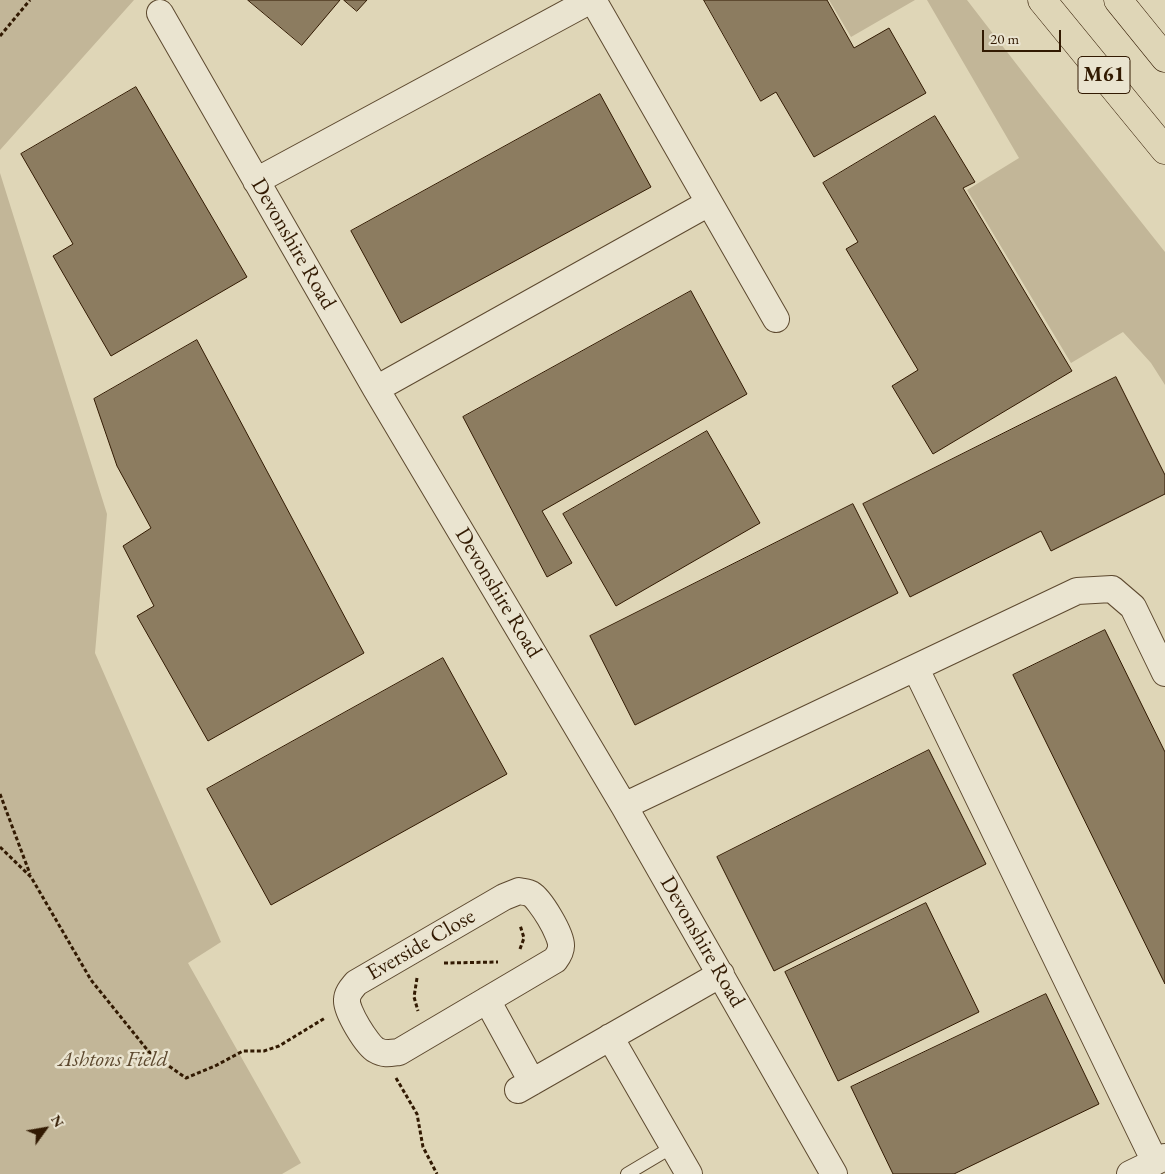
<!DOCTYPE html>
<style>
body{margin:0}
#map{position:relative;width:1165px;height:1174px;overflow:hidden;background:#dfd6b7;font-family:"EB Garamond",serif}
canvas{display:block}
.north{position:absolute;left:20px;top:1104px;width:50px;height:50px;-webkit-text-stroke:4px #eae4d0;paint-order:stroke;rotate:58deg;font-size:14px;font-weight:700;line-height:20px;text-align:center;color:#321a02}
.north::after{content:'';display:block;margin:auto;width:18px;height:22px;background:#321a02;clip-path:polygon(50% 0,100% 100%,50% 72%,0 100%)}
.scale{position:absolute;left:982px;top:30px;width:79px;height:22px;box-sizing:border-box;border:2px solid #321a02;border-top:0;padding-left:6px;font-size:15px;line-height:18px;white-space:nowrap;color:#321a02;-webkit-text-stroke:4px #eae4d0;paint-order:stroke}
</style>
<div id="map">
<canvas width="1165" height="1174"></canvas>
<div class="north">N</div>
<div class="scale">20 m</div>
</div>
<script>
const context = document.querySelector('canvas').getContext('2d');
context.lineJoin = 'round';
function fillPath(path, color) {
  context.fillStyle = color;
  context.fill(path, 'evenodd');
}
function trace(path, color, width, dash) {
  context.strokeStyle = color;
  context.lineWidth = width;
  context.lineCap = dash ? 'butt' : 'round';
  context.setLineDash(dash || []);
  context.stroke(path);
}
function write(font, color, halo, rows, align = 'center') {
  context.font = font + ' "EB Garamond",serif';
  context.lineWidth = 5;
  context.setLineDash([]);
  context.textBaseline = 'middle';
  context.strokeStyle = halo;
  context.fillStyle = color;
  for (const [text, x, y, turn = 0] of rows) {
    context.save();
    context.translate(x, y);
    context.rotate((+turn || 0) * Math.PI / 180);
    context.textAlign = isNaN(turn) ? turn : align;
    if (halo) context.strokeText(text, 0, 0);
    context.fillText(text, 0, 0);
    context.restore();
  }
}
const green = new Path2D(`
 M0 0H134L0 150Z
 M829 0H915L851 37Z
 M927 0H967L1038 92 1165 252V385L1151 363 1123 332 1071 363 967 190 1019 158Z
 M0 173 107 514 95 653 221 942 188 963 301 1163 282 1174H0Z`);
const building = new Path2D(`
 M248 0H340L302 45Z
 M344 0H367L357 11Z
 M704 0H827L854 48 889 28 926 93 814 157 776 92 761 101Z
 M136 87 247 277 111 356 53 256 73 244 21 154Z
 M600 94 651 187 401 323 351 231Z
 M935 116 975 182 963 188 1072 371 933 454 892 386 918 370 846 249 858 242 823 183Z
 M691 291 747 394 542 511 572 563 547 577 463 417Z
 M197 340 364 653 208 741 137 616 154 606 123 546 151 528 117 466 94 399Z
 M1116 377 1165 475V494L1051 551 1041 531 910 597 863 504Z
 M707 431 760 523 616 606 563 514Z
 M853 504 898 593 635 725 590 636Z
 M1105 630 1165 752V984L1013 675Z
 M443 658 507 774 271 905 207 789Z
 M929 750 986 864 774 971 717 857Z
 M926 903 979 1012 838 1081 785 972Z
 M1046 994 1099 1104 954 1174H893L851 1087Z`);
const path = new Path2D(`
 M0 36 30 0
 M0 794 30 874
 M0 847 31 877 91 980 149 1052 186 1078 215 1066 243 1051H264L279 1046 325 1018
 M520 949 524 938 520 925
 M444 963 498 962
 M417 978 414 997 418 1011
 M396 1078 417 1114 423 1147 437 1174`);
const service = new Path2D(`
 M627 1174 674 1146`);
const minor = new Path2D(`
 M593 0 776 319
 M160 13 376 389 624 806 834 1174
 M256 181 591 0
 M376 389 709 203
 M916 669 1155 1162
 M624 806 1077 591 1112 589 1133 607 1165 673
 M519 891C523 892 528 892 531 894 540 899 562 935 561 946 561 951 558 956 555 960L399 1052C391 1053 384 1055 376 1050 367 1045 346 1011 347 1000 347 993 352 988 356 983L504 897Z
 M487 1000 532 1082
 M610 1037 689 1174
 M518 1090 721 974
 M1130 1174 1165 1157`);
const motorway = new Path2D(`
 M1042 0 1165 150
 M1118 0 1165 58`);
const shields = [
 [1104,75,52]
];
const shieldNames = [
 ["M61",1104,75]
];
const streetNames = [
 ["Devonshire Road",293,244,60],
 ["Devonshire Road",498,593,59],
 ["Devonshire Road",702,942,60],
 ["Everside Close",421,945,-30]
];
const parkNames = [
 ["Ashtons Field",113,1060]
];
fillPath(green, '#c2b698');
fillPath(building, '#8c7c60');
trace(building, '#321a02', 1);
trace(service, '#5d492f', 14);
trace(minor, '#5d492f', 28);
trace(motorway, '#321a02', 29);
trace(path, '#321a02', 3, [4, 2.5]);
trace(service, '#eae4d0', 12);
trace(minor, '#eae4d0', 26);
trace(motorway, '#dfd6b7', 28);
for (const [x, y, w] of shields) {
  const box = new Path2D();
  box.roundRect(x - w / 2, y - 18.5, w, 37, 4);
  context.fillStyle = '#eae4d0';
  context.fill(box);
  trace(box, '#321a02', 1);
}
write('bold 21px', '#321a02', null, shieldNames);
write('22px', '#321a02', '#eae4d0', streetNames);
write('italic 22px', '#5d492f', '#eae4d0', parkNames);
</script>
